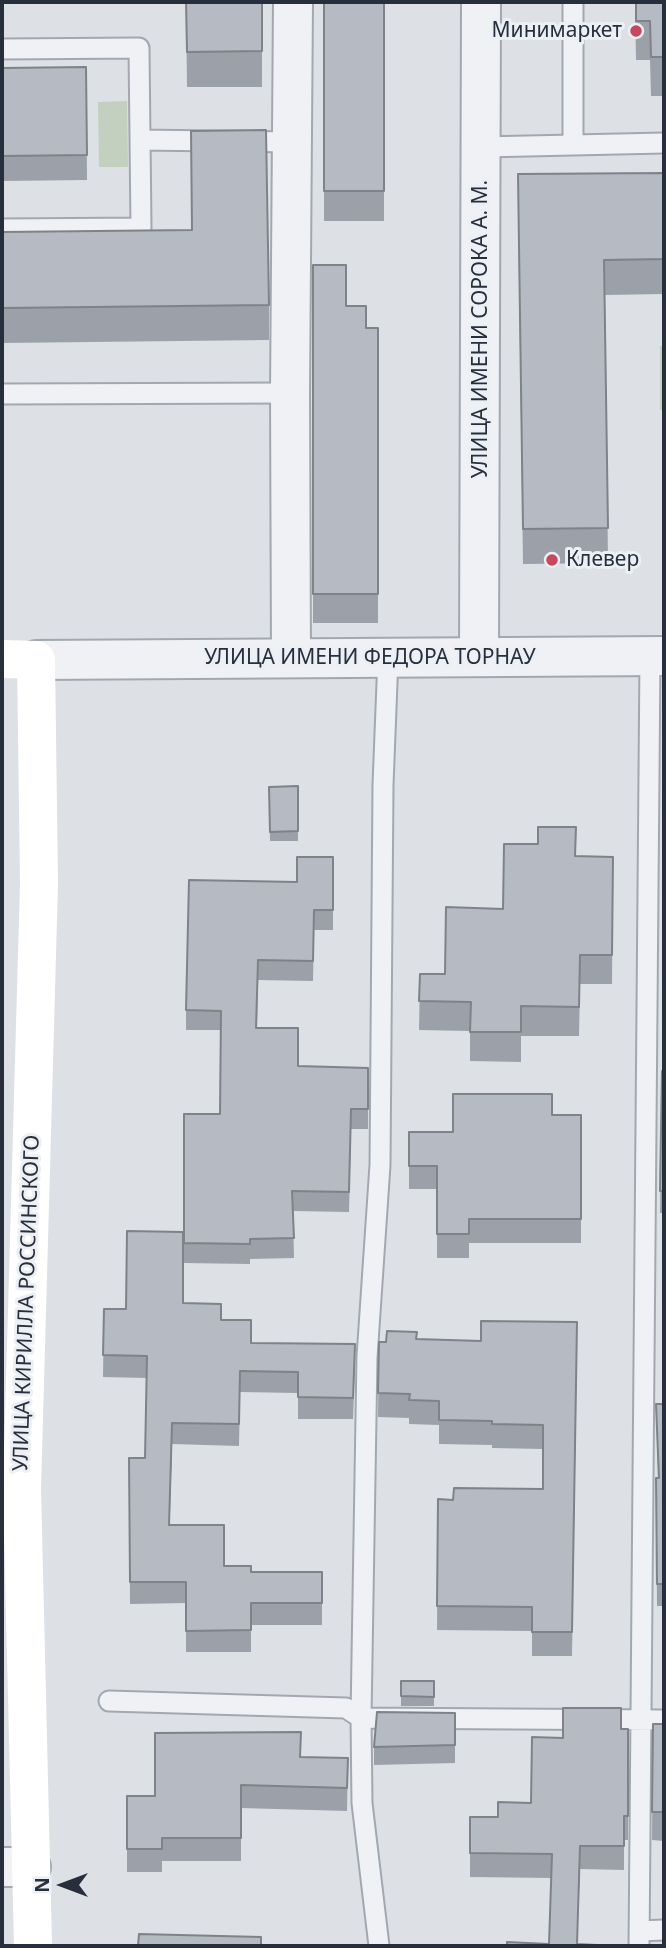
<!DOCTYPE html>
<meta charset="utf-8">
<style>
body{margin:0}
#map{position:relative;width:666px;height:1948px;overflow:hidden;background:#dde1e6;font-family:"Noto Sans",sans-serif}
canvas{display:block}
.frame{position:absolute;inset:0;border:4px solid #272f3c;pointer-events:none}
.north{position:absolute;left:28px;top:1850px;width:70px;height:70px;-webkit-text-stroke:5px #ecf0f4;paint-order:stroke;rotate:270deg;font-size:19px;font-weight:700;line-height:28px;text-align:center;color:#272f3c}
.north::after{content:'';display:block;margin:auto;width:24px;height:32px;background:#272f3c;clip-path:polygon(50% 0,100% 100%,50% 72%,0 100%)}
</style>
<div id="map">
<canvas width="666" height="1948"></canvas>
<div class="frame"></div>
<div class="north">N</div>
</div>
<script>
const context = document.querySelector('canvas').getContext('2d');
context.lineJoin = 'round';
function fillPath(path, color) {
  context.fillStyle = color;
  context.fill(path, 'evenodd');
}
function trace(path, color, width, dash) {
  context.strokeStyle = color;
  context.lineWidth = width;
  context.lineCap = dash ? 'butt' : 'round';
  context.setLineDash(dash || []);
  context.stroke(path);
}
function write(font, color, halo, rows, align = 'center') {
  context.font = font + ' "Noto Sans",sans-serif';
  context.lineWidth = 6;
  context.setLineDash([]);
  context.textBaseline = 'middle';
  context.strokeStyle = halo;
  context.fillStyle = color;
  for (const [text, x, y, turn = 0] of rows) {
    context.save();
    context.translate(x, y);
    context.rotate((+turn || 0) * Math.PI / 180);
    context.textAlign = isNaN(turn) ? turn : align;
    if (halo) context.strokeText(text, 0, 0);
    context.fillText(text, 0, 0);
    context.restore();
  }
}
const green = new Path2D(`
 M127 101 128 167H99L98 102Z
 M660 346H664V410H660Z`);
const service = new Path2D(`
 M2 49 139 48 141 228 2 229
 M140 140 294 142
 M573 145 664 143
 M482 147 573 145V2
 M2 394 290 393
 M109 1701 346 1708 361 1718 664 1720
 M639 1931 664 1930
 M379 1946 362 1803 361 1718 367 1357 380 1165 383 785 388 657
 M639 1946 650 656`);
const minor = new Path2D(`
 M479 657 481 2
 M291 658 290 393 293 2
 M2 1867H31`);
const tertiary = new Path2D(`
 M36 660 664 656`);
const secondary = new Path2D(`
 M2 659 36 660 39 883 22 1489 33 1946`);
const wall = new Path2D(`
 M186 2H262V87H187Z
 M324 2H384V221H324Z
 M635 2H664V96H651L650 60H636Z
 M86 67 87 180 2 181V68Z
 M664 173V294L605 295 608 563 523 564 518 210Z
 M2 232 269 305V340L2 343Z
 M313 265 366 328H378V623H313Z
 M298 786V841H270L269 787Z
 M576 856 613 857 612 984H580L579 1036H521V1062L470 1061V1031L419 1030 420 974H445Z
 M333 857V930H314L313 981 258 980 257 1028 298 1066 368 1068V1129H351L349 1212 293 1211 294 1258 250 1259V1264L184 1263V1114H220L221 1030H186V1010L297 882Z
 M662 1071H664V1213H660Z
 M552 1115H581V1243H469V1258H437V1189H409V1132H453Z
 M183 1303 221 1320 251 1343 355 1366 353 1419H298V1393L240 1392 239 1446 172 1444 169 1525 224 1566 251 1572H322V1625H251V1652H186V1603L130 1604 129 1458H145L147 1378 103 1377 104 1309H126Z
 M417 1339 577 1346 572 1656H532V1631L437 1630 438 1499 453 1500 543 1489V1449L492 1448V1445L439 1444V1425L409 1424V1418L378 1417 379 1342Z
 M656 1404H664V1606H657L656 1478H658Z
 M401 1681H434V1706H401Z
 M455 1713V1763L374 1765V1747Z
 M653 1724H664V1841L652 1840Z
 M621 1729H628V1840H624V1870L580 1869 549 1944 552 1878 470 1877V1817H498L531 1803 563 1738Z
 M301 1757 348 1758 347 1811 241 1808V1861H162V1872H127V1796H155Z`);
const shadedWall = new Path2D(`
 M172 1423V1444L169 1547V1525Z
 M580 1846V1869L577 1946Z`);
const building = new Path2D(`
 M186 2H262V51L187 52Z
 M324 2H384V191H324Z
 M636 2H664V57H651L650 21H636Z
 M86 67 87 155 2 156V68Z
 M266 130 269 305 2 308V232L192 230 191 131Z
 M664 173V259L604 260 608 528 523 529 518 174Z
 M313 265H346V306H366V328H378V594H313Z
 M298 786V831L270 832 269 787Z
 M538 827H576L575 856 613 857 612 955H580L579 1007 521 1006V1032H470L471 1002 419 1001 420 974H445L446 907 503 909 504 844H538Z
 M297 857H333V910H314L313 961 258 960 256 1028H298V1066L368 1068V1109H351L349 1192 292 1191 294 1238 250 1239V1244L184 1243V1114H220L221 1011 186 1010 189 880 297 882Z
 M662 1071H664V1191H660Z
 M453 1094H552V1115H581V1219H469V1234H437V1166H409V1132H453Z
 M127 1231 183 1232V1303L221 1304V1320H251V1343L355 1344 353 1398 298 1397V1372L240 1371 239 1424 172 1423 169 1525H224V1566H251V1572H322V1603H251V1630L186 1631V1582H130L129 1458H145L147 1356 103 1355 104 1309H126Z
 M481 1321 577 1322 572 1632H532V1607L437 1606 438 1499 453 1500 454 1488 543 1489V1425L492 1424V1421L439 1420V1401L409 1400 410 1394 378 1393 379 1342H386L387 1331 417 1332 416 1339 481 1341Z
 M656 1404H664V1584H657L656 1478H659Z
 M401 1681H434V1697L401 1696Z
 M563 1708H621V1729H628V1816H624V1846H580L577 1944 618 1946H507V1942L549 1944 552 1854 470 1853V1817H498V1802L531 1803 532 1737 563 1738Z
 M377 1712 455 1713V1745L374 1747Z
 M653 1724H664V1812H652Z
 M301 1732 300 1757 348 1758 347 1788 241 1785V1838H162V1849H127V1796H155V1733Z
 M139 1934 261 1937V1946H138Z`);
const markers = [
 [636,31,7,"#c7475e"],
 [552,560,7,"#c7475e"]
];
const poiNames = [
 ["Минимаркет",622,31],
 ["Клевер",566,560,"left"]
];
const streetNames = [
 ["УЛИЦА ИМЕНИ СОРОКА А. М.",481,329,-90],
 ["УЛИЦА ИМЕНИ ФЕДОРА ТОРНАУ",370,658],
 ["УЛИЦА КИРИЛЛА РОССИНСКОГО",27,1303,-88]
];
fillPath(green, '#c3d0bf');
trace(service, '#a3a8b0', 23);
trace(minor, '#a3a8b0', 42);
trace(tertiary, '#a3a8b0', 42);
trace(service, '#eff1f5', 19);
trace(minor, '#eff1f5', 38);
trace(tertiary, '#eff1f5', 38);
trace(secondary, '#fff', 38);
fillPath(wall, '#9ca0a8');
fillPath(shadedWall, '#7f8288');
fillPath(building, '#b5bac3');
trace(building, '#7f8288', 2);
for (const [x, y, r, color] of markers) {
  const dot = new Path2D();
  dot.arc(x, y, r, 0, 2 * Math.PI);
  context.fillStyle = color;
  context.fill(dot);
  trace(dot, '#ecf0f4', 2.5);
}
write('21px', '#272f3c', '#ecf0f4', poiNames, 'right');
write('21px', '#272f3c', '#ecf0f4', streetNames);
</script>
